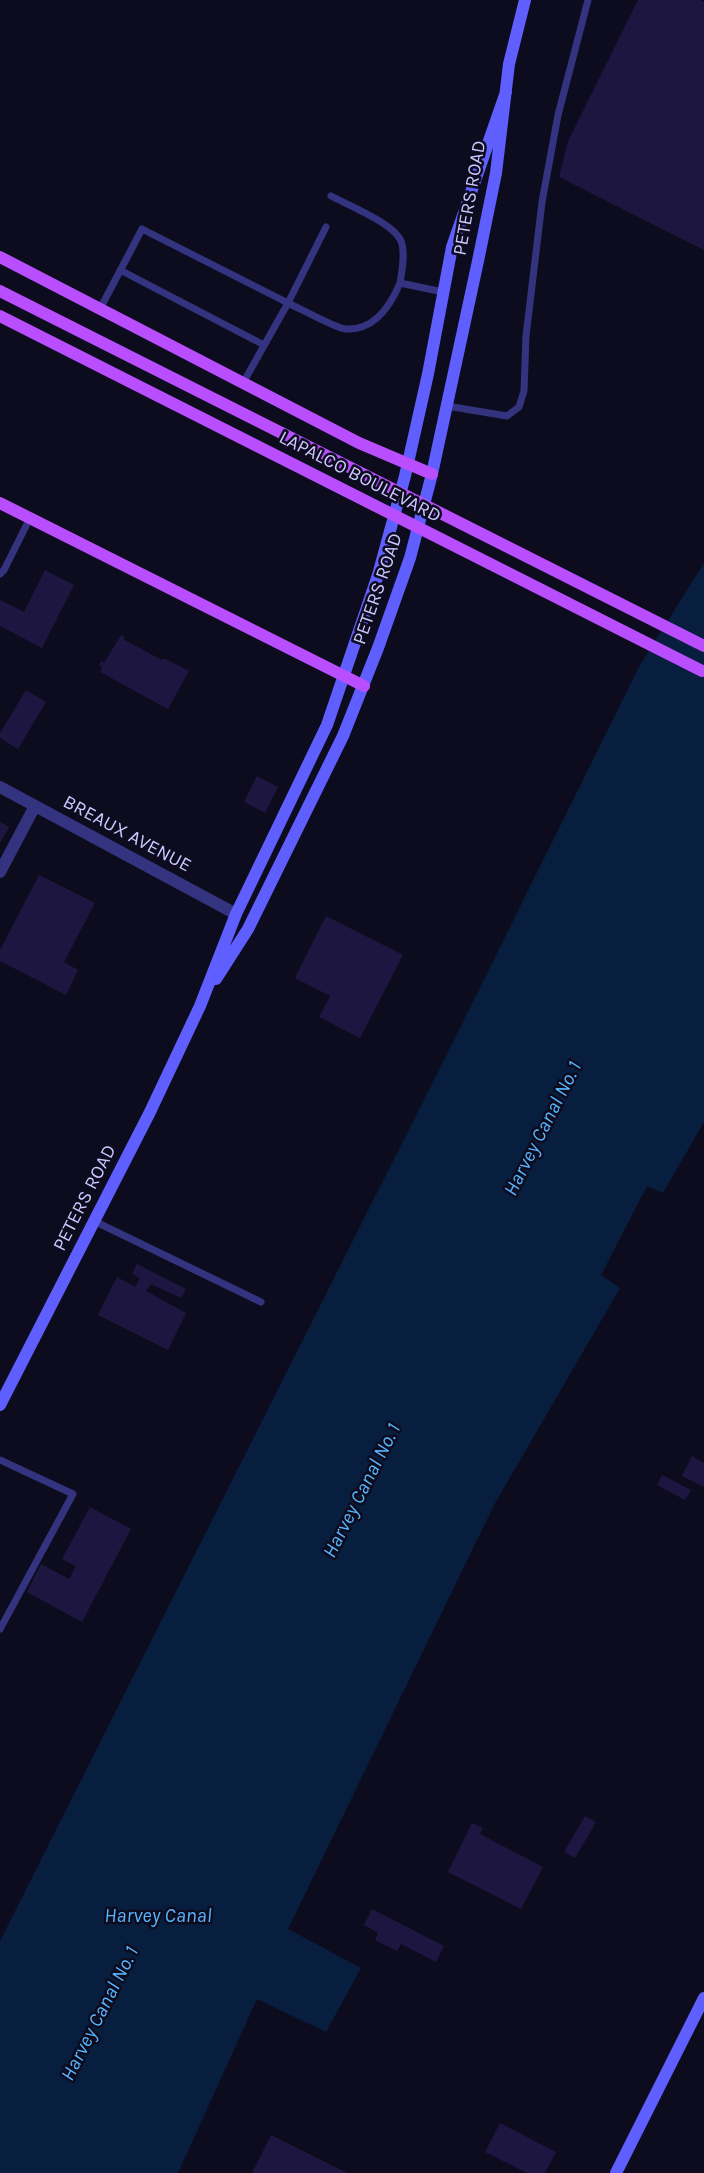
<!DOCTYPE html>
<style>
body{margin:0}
canvas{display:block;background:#0d0b1e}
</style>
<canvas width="704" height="2173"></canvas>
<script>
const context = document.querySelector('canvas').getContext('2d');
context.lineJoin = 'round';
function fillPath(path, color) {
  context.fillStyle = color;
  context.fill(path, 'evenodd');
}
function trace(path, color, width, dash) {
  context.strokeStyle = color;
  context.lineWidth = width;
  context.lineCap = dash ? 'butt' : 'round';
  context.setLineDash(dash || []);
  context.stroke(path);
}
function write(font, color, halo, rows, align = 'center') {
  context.font = font + ' Karla,sans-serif';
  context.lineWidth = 5;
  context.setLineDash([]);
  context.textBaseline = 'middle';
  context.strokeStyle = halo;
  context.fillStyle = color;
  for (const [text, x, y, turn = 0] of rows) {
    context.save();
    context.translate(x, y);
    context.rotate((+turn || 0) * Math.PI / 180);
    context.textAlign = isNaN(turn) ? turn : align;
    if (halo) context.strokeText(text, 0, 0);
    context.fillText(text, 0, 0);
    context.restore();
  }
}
const water = new Path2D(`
 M704 563V1122L663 1193 647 1186 601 1275 620 1288 494 1505 288 1929 361 1968 326 2032 257 1999 178 2173H0V1941L451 1046 640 665Z`);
const building = new Path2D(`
 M638 0H700L704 2V250L559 177 568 141Z
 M45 570 74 585 42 648 0 626V600L24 612Z
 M121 635 125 637 123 639 162 660 164 658 189 671 168 709 100 672 102 667 99 665 101 661 104 663Z
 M26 690 46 702 18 749 0 738V733Z
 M257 776 278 787 265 813 244 802Z
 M0 822 9 827 0 843Z
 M39 875 95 903 64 962 78 970 66 995 0 961V950Z
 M326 916 403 955 360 1038 319 1017 330 996 295 978Z
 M137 1264 186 1289 181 1298 151 1284 146 1291 186 1313 168 1350 98 1315 117 1277 135 1287 140 1278 132 1274Z
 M692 1456 704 1463V1487L682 1476Z
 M662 1475 691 1490 685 1500 657 1485Z
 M90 1507 131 1529 82 1622 27 1592 41 1564 69 1579 76 1566 62 1559Z
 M585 1816 596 1822 575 1858 564 1852Z
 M472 1823 483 1828 480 1834 543 1867 521 1909 448 1872Z
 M372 1909 444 1946 436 1962 401 1944 397 1951 375 1940 378 1933 364 1925Z
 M500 2123 556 2152 545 2173H527L485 2152Z
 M271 2135 347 2173H252Z`);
const service = new Path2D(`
 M331 196C348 205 398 225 402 244 405 256 402 271 400 283L443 292
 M326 227 288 303C299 308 335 328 345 329 374 331 390 307 400 283
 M120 270 264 345
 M100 309 142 229 288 303 243 383
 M447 406 507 416 519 407 524 391 526 336 542 202 558 115 588 0
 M0 574 4 570 30 518
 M94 1221 261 1302
 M0 1460 73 1494 0 1629`);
const minor = new Path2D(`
 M0 787 236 914
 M0 872 35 806`);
const secondary = new Path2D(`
 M216 979 248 929 343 736 378 648 410 558 432 474 478 261 496 173 509 64 525 0
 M0 1405 150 1112 200 1006 236 914 327 725 378 575 405 476 428 374 452 247 506 92
 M616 2173 704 1998`);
const primary = new Path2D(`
 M0 257 359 443 432 474
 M0 503 364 686`);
const primaryBridge = new Path2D(`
 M0 291 704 646
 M0 316 702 671`);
const streetNames = [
 ["PETERS ROAD",470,198,-80],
 ["LAPALCO BOULEVARD",360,477,27],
 ["PETERS ROAD",378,589,-71],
 ["BREAUX AVENUE",127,834,28],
 ["PETERS ROAD",85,1198,-63]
];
const waterNames = [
 ["Harvey Canal No. 1",543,1129,-63],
 ["Harvey Canal No. 1",362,1491,-63],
 ["Harvey Canal",158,1916],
 ["Harvey Canal No. 1",100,2014,-63]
];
fillPath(water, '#081e3f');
fillPath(building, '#1d1640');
trace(service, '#34337f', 7);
trace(minor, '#34337f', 12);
trace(secondary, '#5f5eff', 12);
trace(primary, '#b94eff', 12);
trace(primaryBridge, '#b94eff', 12);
write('19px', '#ccc7ff', '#0d0b1e', streetNames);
write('italic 20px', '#55b5ff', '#0d0b1e', waterNames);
</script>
